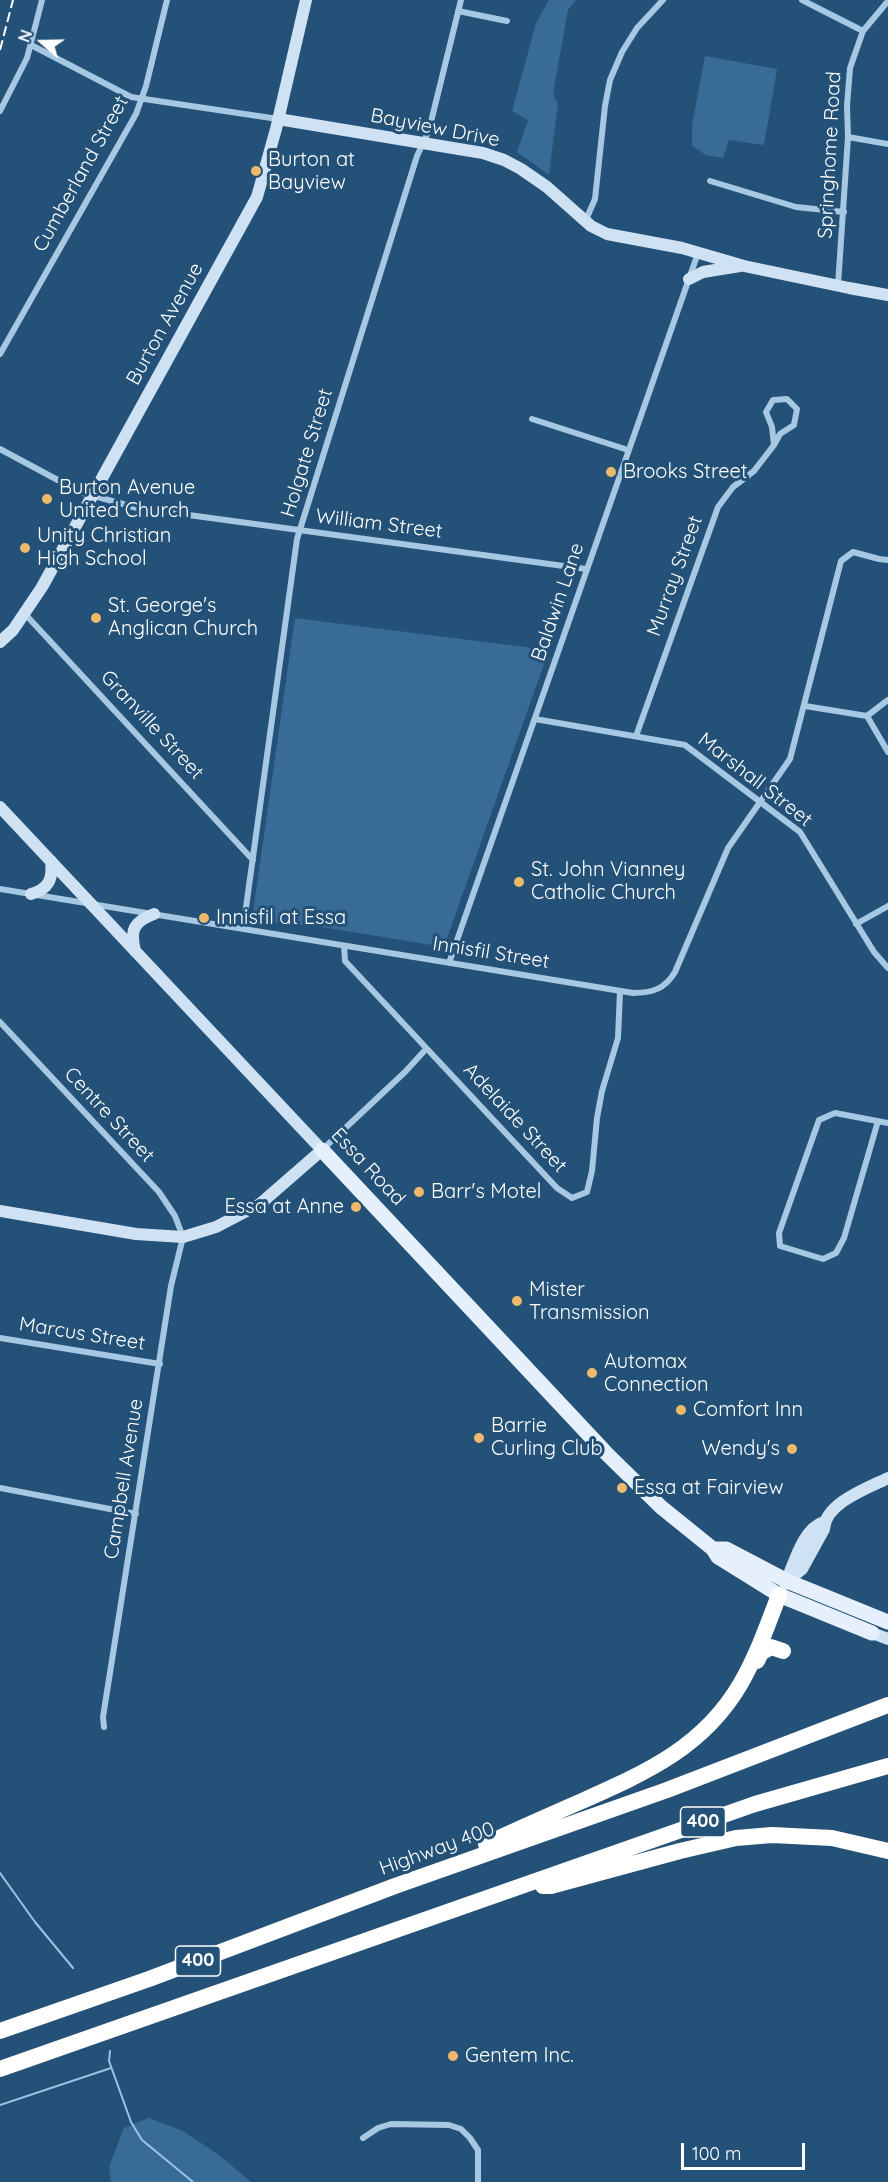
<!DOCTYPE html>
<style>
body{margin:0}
#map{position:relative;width:888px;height:2182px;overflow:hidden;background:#245177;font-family:Quicksand,sans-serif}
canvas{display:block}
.north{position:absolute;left:12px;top:12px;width:60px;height:60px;-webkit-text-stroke:4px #245177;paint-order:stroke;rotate:290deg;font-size:16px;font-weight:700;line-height:24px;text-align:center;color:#fff}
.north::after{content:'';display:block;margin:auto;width:21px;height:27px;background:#fff;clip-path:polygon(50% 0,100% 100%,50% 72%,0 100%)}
.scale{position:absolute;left:681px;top:2143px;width:124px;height:27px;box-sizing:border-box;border:3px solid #fff;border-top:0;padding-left:8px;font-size:18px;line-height:21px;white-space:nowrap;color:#fff;-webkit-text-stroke:4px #245177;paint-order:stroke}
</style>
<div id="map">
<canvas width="888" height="2182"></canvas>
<div class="north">N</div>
<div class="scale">100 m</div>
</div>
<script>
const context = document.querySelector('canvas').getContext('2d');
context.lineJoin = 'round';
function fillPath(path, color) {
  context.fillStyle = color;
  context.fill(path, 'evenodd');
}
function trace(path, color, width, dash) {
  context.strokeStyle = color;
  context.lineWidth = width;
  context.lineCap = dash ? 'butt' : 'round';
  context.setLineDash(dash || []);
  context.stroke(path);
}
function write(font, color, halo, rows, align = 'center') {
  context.font = font + ' Quicksand,sans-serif';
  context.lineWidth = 6;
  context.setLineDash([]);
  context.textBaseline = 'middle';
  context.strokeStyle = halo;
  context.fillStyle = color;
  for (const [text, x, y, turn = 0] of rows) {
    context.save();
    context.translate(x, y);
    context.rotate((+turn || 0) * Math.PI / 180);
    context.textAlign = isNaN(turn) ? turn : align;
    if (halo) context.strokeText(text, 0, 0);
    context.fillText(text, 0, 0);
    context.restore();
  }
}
const green = new Path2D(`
 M549 0H576L568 10 553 94 558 104 549 175 517 152 528 120 512 111 536 23Z
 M705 56 777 69 764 145 729 140 723 158 706 155 692 146V125Z
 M295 618 549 650 444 947 309 925 283 924 252 919Z
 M149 2118 183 2131 219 2155 251 2182H111L109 2167 124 2128Z`);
const stream = new Path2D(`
 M0 1873 35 1922 73 1968
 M110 2051 109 2061 131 2122 142 2140 193 2182
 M0 2105 111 2068`);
const street = new Path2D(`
 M802 0 863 31
 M458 11 507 21
 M31 45 131 97 278 119
 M0 111 27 58 42 0
 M848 137 888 144
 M710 181 796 207 844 212
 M585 222 595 199 605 106 610 80 622 52 637 28 663 0
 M838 285 848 137 847 106 850 68 863 31 888 1
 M0 354 136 114 146 86 167 0
 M532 419 628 450
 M0 449 80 492 137 508 586 569
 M25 614 253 860
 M805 706 867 716
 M867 716 888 752
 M867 716 888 700
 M535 719 685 745 800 832 874 952 888 968
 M636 736 718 507 733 487 754 471 774 445 780 434 794 425 797 409 787 399 773 400 766 412 772 427 774 445
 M0 889 633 993C652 993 665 989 675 972L728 848 790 759 841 561 853 552 879 559 888 560
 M856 924 888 906
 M243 929 297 539 417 156 429 130 461 0
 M344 946 345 961 557 1188 572 1198 587 1192 592 1171 597 1118 602 1091 618 1038 620 991
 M449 963 698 253
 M0 1022 159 1192 175 1216 183 1237 171 1286 103 1717 104 1727
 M878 1121 844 1238 836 1253 823 1259 780 1246 779 1233 819 1120 835 1113 888 1123
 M323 1149 405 1072 426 1049
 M0 1338 160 1364
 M0 1488 136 1514
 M363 2138 378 2128 391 2124 449 2125 461 2129 470 2138 478 2150V2182`);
const secondary = new Path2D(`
 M278 119 483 153 504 160 521 169 547 187 591 226 607 234 682 248 744 266 849 288 888 295
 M689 279 703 272 740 266
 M0 642 13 630 42 587 257 197 276 129 306 0
 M0 807 322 1150 260 1204 216 1227 183 1237 136 1234 0 1211
 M31 894C49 889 53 879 51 861
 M135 951C130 930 133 922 154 914
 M787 1581 802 1569 824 1529C825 1503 868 1488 888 1478
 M785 1584C794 1565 802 1529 824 1522
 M872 1633 888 1639`);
const primary = new Path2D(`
 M322 1150 606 1453 661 1507 713 1549 718 1557 779 1595 872 1633
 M713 1549H726L787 1581 888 1622`);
const highway = new Path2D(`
 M757 1661 761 1653 771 1647 783 1651
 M486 1844C518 1829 550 1815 582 1801 647 1772 704 1747 741 1683 757 1655 768 1624 779 1595
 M543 1886H551L680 1851 736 1838 772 1835 832 1838 888 1851
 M0 2031 149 1979 395 1886 667 1790 888 1705
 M0 2069 755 1804 888 1766`);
const rail = new Path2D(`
 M0 50 13 0`);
const markers = [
 [256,171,6,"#edb96a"],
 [611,472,6,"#edb96a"],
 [47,499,6,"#edb96a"],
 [25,548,6,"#edb96a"],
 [96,618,6,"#edb96a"],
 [519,882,6,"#edb96a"],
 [204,918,6,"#edb96a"],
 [419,1192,6,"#edb96a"],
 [356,1207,6,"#edb96a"],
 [517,1301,6,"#edb96a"],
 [592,1373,6,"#edb96a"],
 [681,1410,6,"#edb96a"],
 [479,1438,6,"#edb96a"],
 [792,1449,6,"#edb96a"],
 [622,1488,6,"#edb96a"],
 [453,2056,6,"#edb96a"]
];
const shields = [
 [703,1822,45],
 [198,1961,45]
];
const shieldNames = [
 ["400",703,1822],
 ["400",198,1961]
];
const streetNames = [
 ["Bayview Drive",435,128,11],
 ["Springhome Road",830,155,-87],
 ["Cumberland Street",81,174,-61],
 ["Burton Avenue",165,324,-61],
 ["Holgate Street",307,453,-73],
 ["William Street",379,524,7],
 ["Murray Street",675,576,-70],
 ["Baldwin Lane",558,602,-71],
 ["Granville Street",152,725,47],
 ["Marshall Street",755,780,38],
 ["Innisfil Street",491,953,9],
 ["Centre Street",109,1115,47],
 ["Adelaide Street",515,1118,47],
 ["Essa Road",368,1167,47],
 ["Marcus Street",82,1334,9],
 ["Campbell Avenue",124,1479,-81],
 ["Highway 400",437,1849,-20]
];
const poiNames = [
 ["Burton at",268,160],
 ["Bayview",268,183],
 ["Brooks Street",623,472],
 ["Burton Avenue",59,488],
 ["United Church",59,511],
 ["Unity Christian",37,536],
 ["High School",37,559],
 ["St. George's",108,606],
 ["Anglican Church",108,629],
 ["St. John Vianney",531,870],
 ["Catholic Church",531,893],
 ["Innisfil at Essa",216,918],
 ["Barr's Motel",431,1192],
 ["Essa at Anne",344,1207,"right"],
 ["Mister",529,1290],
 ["Transmission",529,1313],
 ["Automax",604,1362],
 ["Connection",604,1385],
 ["Comfort Inn",693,1410],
 ["Barrie",491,1426],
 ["Curling Club",491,1449],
 ["Wendy's",780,1449,"right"],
 ["Essa at Fairview",634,1488],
 ["Gentem Inc.",465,2056]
];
fillPath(green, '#386b95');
trace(stream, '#9ac4e4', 2);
trace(street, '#a6c8e3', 6);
trace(secondary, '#cee2f3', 12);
trace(primary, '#e5f0fc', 15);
trace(highway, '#fff', 16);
trace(rail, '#fff', 2, [10, 4.5]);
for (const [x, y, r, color] of markers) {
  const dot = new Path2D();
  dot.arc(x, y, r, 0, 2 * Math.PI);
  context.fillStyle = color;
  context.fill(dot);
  trace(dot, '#245177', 2);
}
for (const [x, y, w] of shields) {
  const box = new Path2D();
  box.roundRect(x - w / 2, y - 15, w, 30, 4.5);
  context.fillStyle = '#245177';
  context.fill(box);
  trace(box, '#fff', 1.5);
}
write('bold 18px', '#fff', null, shieldNames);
write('20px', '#fff', '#245177', streetNames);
write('20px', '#fff', '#245177', poiNames, 'left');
</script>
